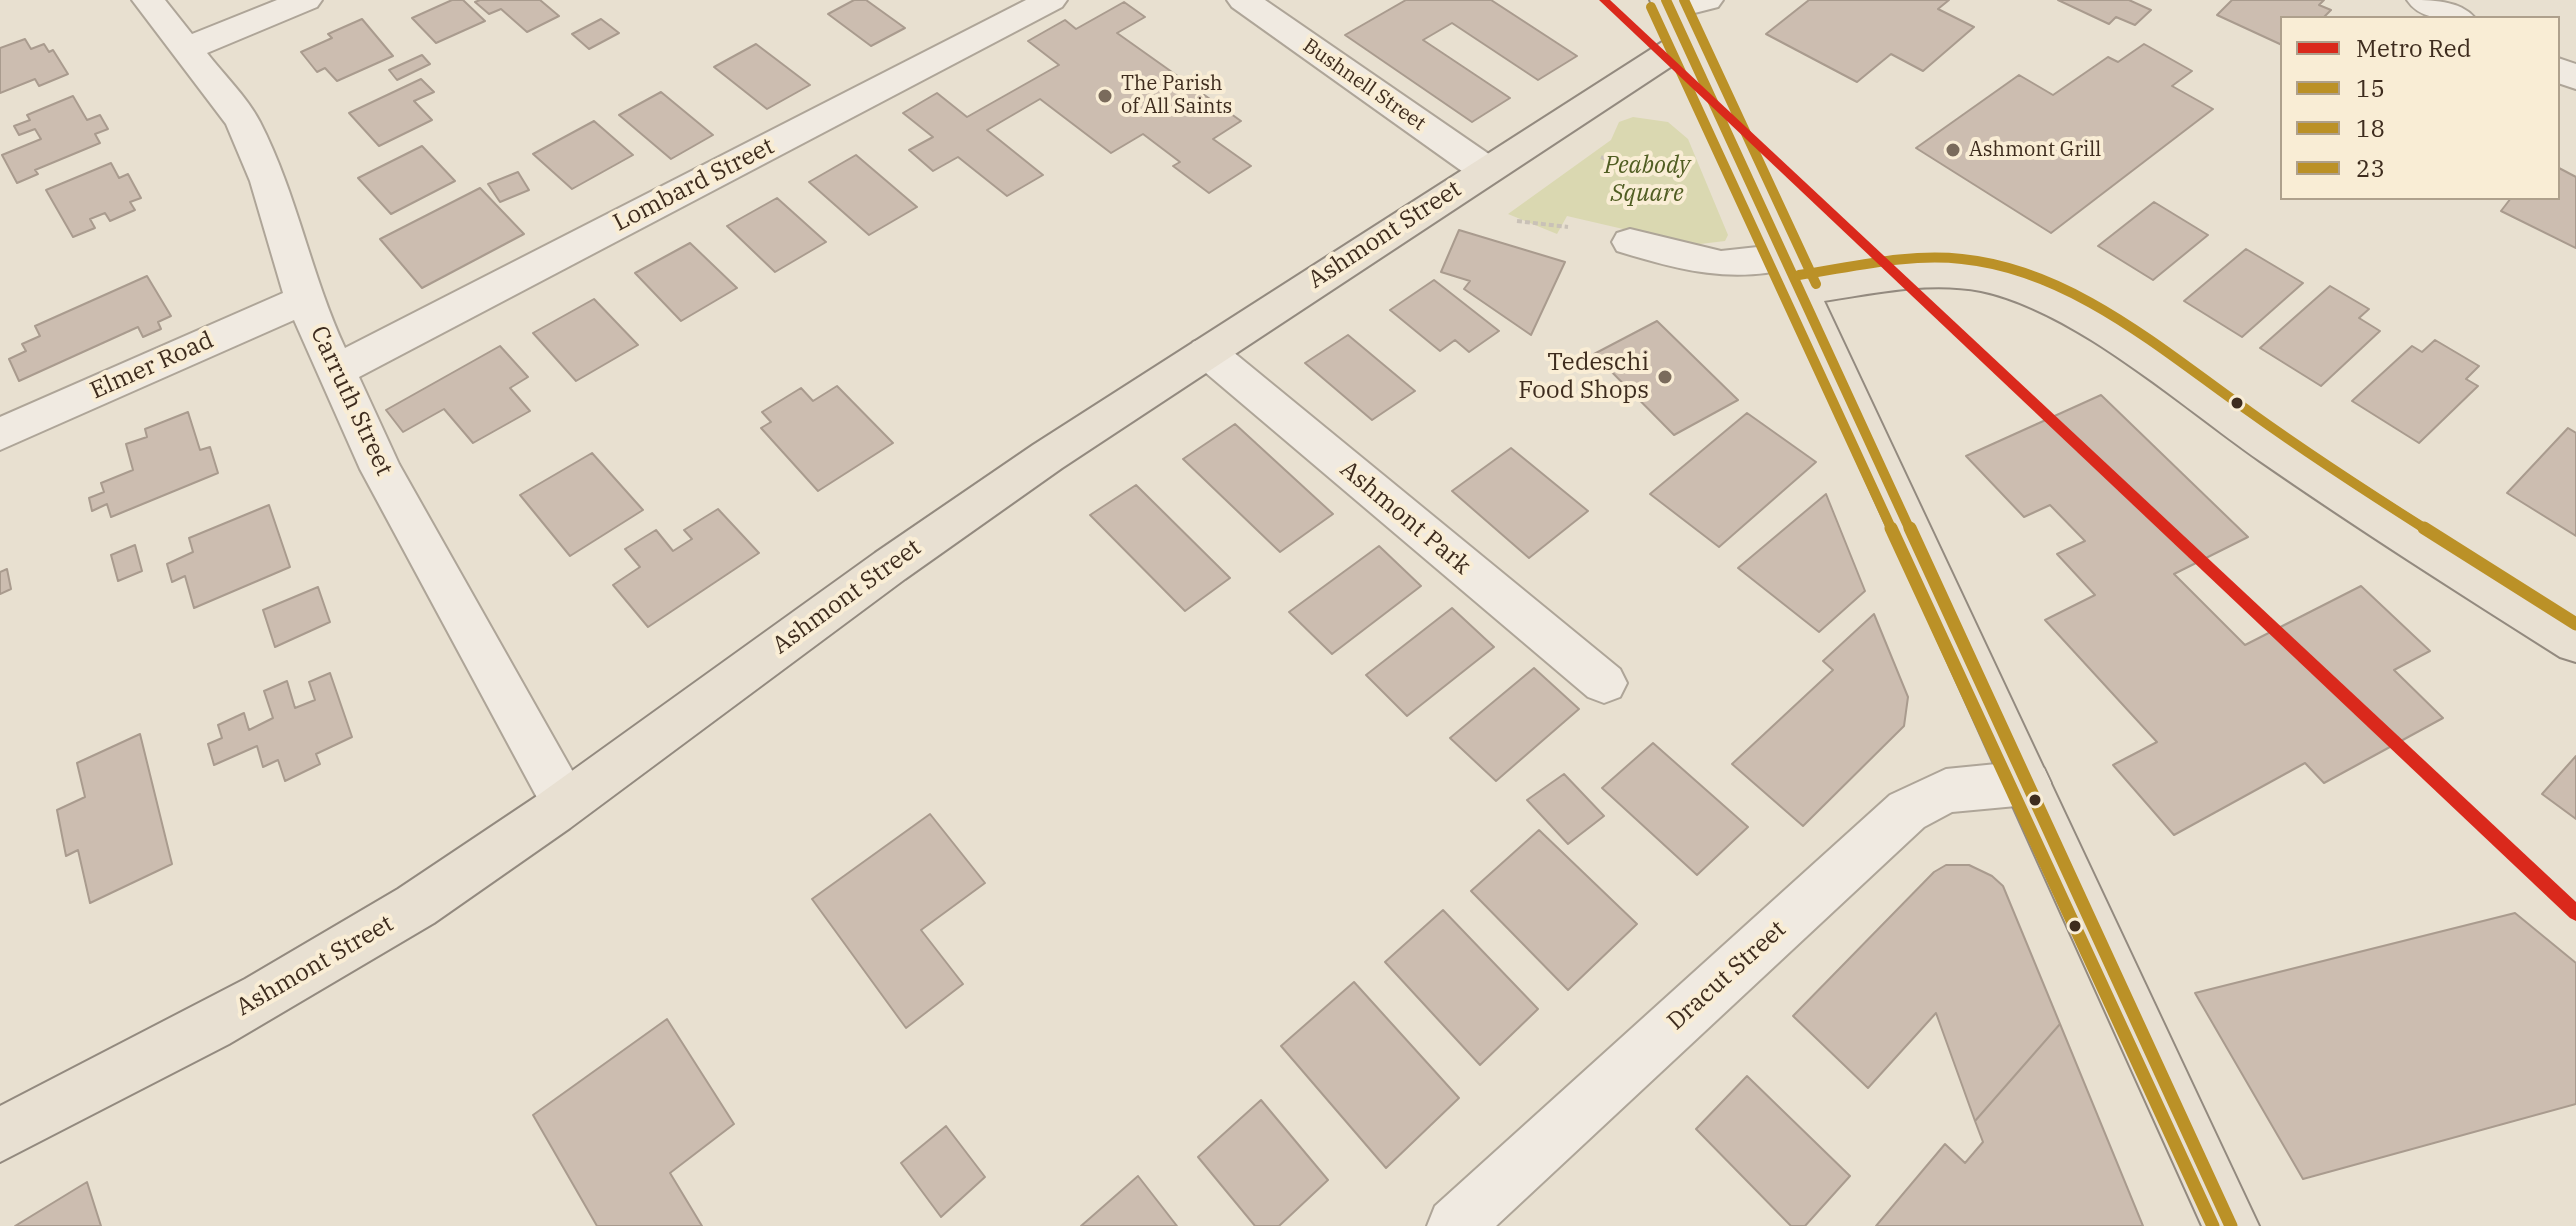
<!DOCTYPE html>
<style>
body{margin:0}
#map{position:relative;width:2576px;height:1226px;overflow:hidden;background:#e8e0d0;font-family:"IBM Plex Serif",serif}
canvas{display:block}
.legend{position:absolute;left:2280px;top:16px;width:280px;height:184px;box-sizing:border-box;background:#f9edd5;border:2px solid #aea08c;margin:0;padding:10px 14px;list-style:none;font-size:24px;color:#3e2c1e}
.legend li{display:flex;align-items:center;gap:16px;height:40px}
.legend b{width:40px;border:2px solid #aea08c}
</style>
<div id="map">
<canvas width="2576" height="1226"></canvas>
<ul class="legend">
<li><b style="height:10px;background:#da291c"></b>Metro Red</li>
<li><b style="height:10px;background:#bb9127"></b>15</li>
<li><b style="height:10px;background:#bb9127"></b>18</li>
<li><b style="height:10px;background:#bb9127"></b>23</li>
</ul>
</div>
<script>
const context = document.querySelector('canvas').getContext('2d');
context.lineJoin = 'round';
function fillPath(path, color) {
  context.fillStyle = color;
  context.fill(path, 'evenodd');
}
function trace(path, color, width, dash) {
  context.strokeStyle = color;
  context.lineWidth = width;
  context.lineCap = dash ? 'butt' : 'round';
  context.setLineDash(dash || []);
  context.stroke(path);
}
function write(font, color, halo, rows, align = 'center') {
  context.font = font + ' "IBM Plex Serif",serif';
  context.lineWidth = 8;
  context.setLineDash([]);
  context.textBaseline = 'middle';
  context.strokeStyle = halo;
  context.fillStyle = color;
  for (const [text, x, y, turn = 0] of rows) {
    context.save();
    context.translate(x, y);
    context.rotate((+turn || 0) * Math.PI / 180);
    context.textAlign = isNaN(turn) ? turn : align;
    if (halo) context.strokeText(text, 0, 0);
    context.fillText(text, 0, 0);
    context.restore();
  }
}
const green = new Path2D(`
 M1633 117 1668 122 1688 139 1728 235 1725 241 1692 245 1567 216 1557 234 1508 214 1611 140 1619 122Z`);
const building = new Path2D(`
 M452 0H463L485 21 436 43 412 18Z
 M480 0H540L559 16 527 32 501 9 489 14 475 2Z
 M854 0H866L905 28 871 46 828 14Z
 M1406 0H1491L1577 56 1538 80 1452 23 1423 40 1510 98 1472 122 1345 35Z
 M1809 0H1949L1938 9 1974 27 1923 71 1891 54 1857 82 1766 34Z
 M2058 0H2129L2151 10 2135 25 2116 17 2109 24Z
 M2232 0H2324L2319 5 2331 10 2323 18H2282V45L2217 15Z
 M1124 2 1145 17 1117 33 1241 121 1213 139 1251 166 1209 193 1173 166 1180 162 1143 134 1111 153 1040 99 987 130 1043 175 1007 196 958 157 933 171 909 150 933 137 903 113 937 93 967 117 1059 65 1028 41 1065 20 1076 29Z
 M362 19 393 56 337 81 325 68 317 72 301 52 332 38 328 34Z
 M601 19 619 33 589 49 572 34Z
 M25 39 31 49 44 44 49 52 53 50 68 74 39 86 35 79 0 93V48Z
 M756 44 810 85 767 109 714 67Z
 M2144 44 2192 71 2172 86 2213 109 2051 233 1916 148 2019 75 2053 95 2108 57 2118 62Z
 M422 55 430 64 397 80 389 70Z
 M421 79 434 92 414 101 432 120 379 146 349 113Z
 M661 92 713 135 671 159 619 115Z
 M73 96 87 120 100 115 108 129 95 134 100 143 35 170 38 174 17 183 2 155 41 139 35 129 19 135 14 126 30 120 27 115Z
 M594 121 633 155 572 189 533 154Z
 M422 146 455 181 391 214 358 178Z
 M856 155 917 207 869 235 809 182Z
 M111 163 119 178 128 174 141 198 130 202 135 210 110 221 105 213 90 219 95 228 73 237 46 190Z
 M2559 168 2576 177V248L2501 211 2511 198H2558Z
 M518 172 529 190 500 202 488 184Z
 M480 188 524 234 422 288 380 239Z
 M777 198 826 242 775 272 727 226Z
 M2154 202 2208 235 2153 280 2098 246Z
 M1459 230 1565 262 1531 335 1464 289 1470 281 1441 272Z
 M690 243 737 288 681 321 635 273Z
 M2246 249 2303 283 2242 337 2184 301Z
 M147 276 171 316 158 322 161 329 143 337 138 327 19 381 9 359 26 351 22 344 40 336 35 326Z
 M1434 280 1499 331 1469 352 1455 340 1440 351 1390 310Z
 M2330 286 2369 309 2359 318 2380 331 2321 386 2260 348Z
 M594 299 638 345 576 381 533 333Z
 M1657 321 1738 400 1674 435 1594 354Z
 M1348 335 1415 391 1372 420 1305 363Z
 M2435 340 2479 366 2466 379 2478 386 2419 443 2352 401 2412 346 2422 352Z
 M500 346 528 377 510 388 530 411 473 443 444 409 403 432 386 410Z
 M837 386 893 443 818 491 761 428 771 422 762 412 801 388 813 401Z
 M2101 395 2248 537 2174 574 2245 645 2361 586 2430 651 2394 670 2443 718 2324 783 2305 763 2174 835 2113 765 2157 742 2045 620 2095 595 2057 554 2085 541 2050 505 2024 517 1966 456Z
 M188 412 200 450 210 447 218 473 111 517 107 504 92 511 89 498 104 492 101 483 133 470 126 444 147 437 145 429Z
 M1747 413 1816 462 1719 547 1650 494Z
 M1235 424 1333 514 1280 552 1183 459Z
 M2568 428 2576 433V536L2507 493Z
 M1511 448 1588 511 1529 558 1452 491Z
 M592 453 643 510 570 556 520 495Z
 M1136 485 1230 578 1185 611 1090 515Z
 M1826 494 1865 591 1819 632 1738 568Z
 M269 505 290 567 194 608 185 576 172 582 167 564 193 552 189 538Z
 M718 509 759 553 648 627 613 585 640 567 625 549 656 530 673 551 692 539 684 530Z
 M135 545 142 571 118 581 111 555Z
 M1379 546 1421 586 1332 654 1289 612Z
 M7 569 11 589 0 594V572Z
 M318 587 330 622 275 647 263 610Z
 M1452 608 1494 647 1407 716 1366 675Z
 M1874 614 1908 697 1904 726 1803 826 1732 764 1833 670 1823 661Z
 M1534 668 1579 709 1496 781 1450 738Z
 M330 673 352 737 316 754 320 764 285 781 278 760 263 767 257 746 214 765 208 744 222 738 218 725 244 713 249 730 273 718 264 691 287 681 295 708 315 700 309 682Z
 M140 734 172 864 90 903 78 850 66 856 57 810 85 797 77 763Z
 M1653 743 1748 827 1697 875 1602 788Z
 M2576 756V819L2542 794Z
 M1564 774 1604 816 1568 844 1527 800Z
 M930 814 985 883 921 930 963 984 906 1028 812 899Z
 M1539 830 1637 924 1568 990 1471 891Z
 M1946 865H1969L1992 876 2003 886 2060 1024 1975 1121 1936 1013 1868 1088 1793 1016 1934 872Z
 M1443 910 1538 1009 1480 1065 1385 962Z
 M2515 913 2576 963V1104L2303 1179 2195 993Z
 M1354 982 1459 1098 1386 1168 1281 1046Z
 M667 1019 734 1124 670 1173 702 1226H597L533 1115Z
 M2060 1024 2143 1226H1876L1945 1144 1965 1163 1983 1142 1975 1121Z
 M1747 1076 1850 1176 1805 1226H1791L1696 1129Z
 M1261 1100 1328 1180 1279 1226H1255L1198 1157Z
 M946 1126 985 1177 941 1217 901 1163Z
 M1138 1176 1177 1226H1081Z
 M87 1182 101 1226H15Z`);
const path = new Path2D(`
 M1601 157 1627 168 1689 166
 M1517 221 1568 227`);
const minor = new Path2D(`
 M132 0H165L192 34 277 0H322L317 7 207 53C224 75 247 97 260 122 297 194 311 275 345 348L1026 0H1067L1062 7 359 377 399 464 582 788 589 803 582 818 565 825 548 818 360 469 294 320 0 450V417L283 293 250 181 226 124Z
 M1227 0H1265L1499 161 1504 170 1499 179 1486 182 1473 179 1232 7Z
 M1667 0H1723L1718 7 1671 19 1660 16 1655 9 1660 2Z
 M2407 0C2431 0 2460 0 2475 18 2452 18 2422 23 2407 0Z
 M2558 58 2576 64V89L2558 83Z
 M1630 229 1721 251 1785 244 1798 248 1804 257 1798 266C1734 285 1679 270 1617 251L1612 242 1617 233Z
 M1207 337 1221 342 1620 669 1627 683 1620 697 1604 703 1588 697 1193 362 1188 352 1193 342Z
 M2027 761 2044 768 2051 783 2044 798 2027 805 1952 812 1924 827 1496 1226H1427L1435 1206 1890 795 1946 769Z`);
const major = new Path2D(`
 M1650 0H1682L1812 276C1867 268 1925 253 1980 264 2097 287 2194 374 2290 438 2383 501 2480 561 2576 620V662L2560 657C2459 593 2358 529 2260 461 2181 406 2075 311 1981 291 1930 281 1875 293 1824 301L2259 1226H2202L1678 62 1062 468 905 579 570 828 434 923 229 1044 0 1162V1106L245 979 398 889 537 796 875 553 1033 445 1667 39Z`);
const bus1Far1 = new Path2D(`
 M1666 0 1910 530`);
const bus1 = new Path2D(`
 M1910 528 2231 1226`);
const bus2Far1 = new Path2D(`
 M1651 7 1892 530`);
const bus2 = new Path2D(`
 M1891 528 2213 1226`);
const bus3Far1 = new Path2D(`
 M1684 0 1816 284
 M1799 275C1853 267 1908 253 1962 259 2072 270 2163 351 2250 412 2307 453 2367 492 2427 530`);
const bus3 = new Path2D(`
 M2424 528 2576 624`);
const metro1 = new Path2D(`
 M1599 0H1610L2576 902V921L2570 918Z`);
const markers = [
 [1105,96,8,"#7a6b5c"],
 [1953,150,8,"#7a6b5c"],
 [1665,377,8,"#7a6b5c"],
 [2237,403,7,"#3e2c1e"],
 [2035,800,7,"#3e2c1e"],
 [2075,926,7,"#3e2c1e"]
];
const farPoinames = [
 ["The Parish",1121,84],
 ["of All Saints",1121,107],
 ["Ashmont Grill",1969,150]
];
const farStreetnames = [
 ["Bushnell Street",1364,85,35]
];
const parkNames = [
 ["Peabody",1647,166],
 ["Square",1647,194]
];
const streetNames = [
 ["Lombard Street",694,185,-27],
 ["Ashmont Street",1385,235,-33],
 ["Elmer Road",152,366,-24],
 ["Carruth Street",351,401,65],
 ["Ashmont Park",1405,518,40],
 ["Ashmont Street",847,597,-36],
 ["Ashmont Street",315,966,-30],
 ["Dracut Street",1727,976,-42]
];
const poiNames = [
 ["Tedeschi",1649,363],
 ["Food Shops",1649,391]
];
fillPath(green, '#dad8b1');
fillPath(building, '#ccbdb0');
trace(building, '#a99b8e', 2);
trace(minor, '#aea598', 4);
trace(major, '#938a7f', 4);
trace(path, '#c9c1b7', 4, [5, 3]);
fillPath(minor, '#f0eae1');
fillPath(major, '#e8e0d2');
trace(bus1Far1, '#bb9127', 10);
trace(bus1, '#bb9127', 13);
trace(bus2Far1, '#bb9127', 10);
trace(bus2, '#bb9127', 13);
trace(bus3Far1, '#bb9127', 10);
trace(bus3, '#bb9127', 13);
fillPath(metro1, '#da291c');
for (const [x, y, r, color] of markers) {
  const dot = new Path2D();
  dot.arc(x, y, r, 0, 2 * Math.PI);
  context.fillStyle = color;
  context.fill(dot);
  trace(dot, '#f9edd5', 3);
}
write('20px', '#3e2c1e', '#f9edd5', farPoinames, 'left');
write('20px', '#3e2c1e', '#f9edd5', farStreetnames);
write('italic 24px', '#505d22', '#f9edd5', parkNames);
write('24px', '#3e2c1e', '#f9edd5', streetNames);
write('24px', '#3e2c1e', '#f9edd5', poiNames, 'right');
</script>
